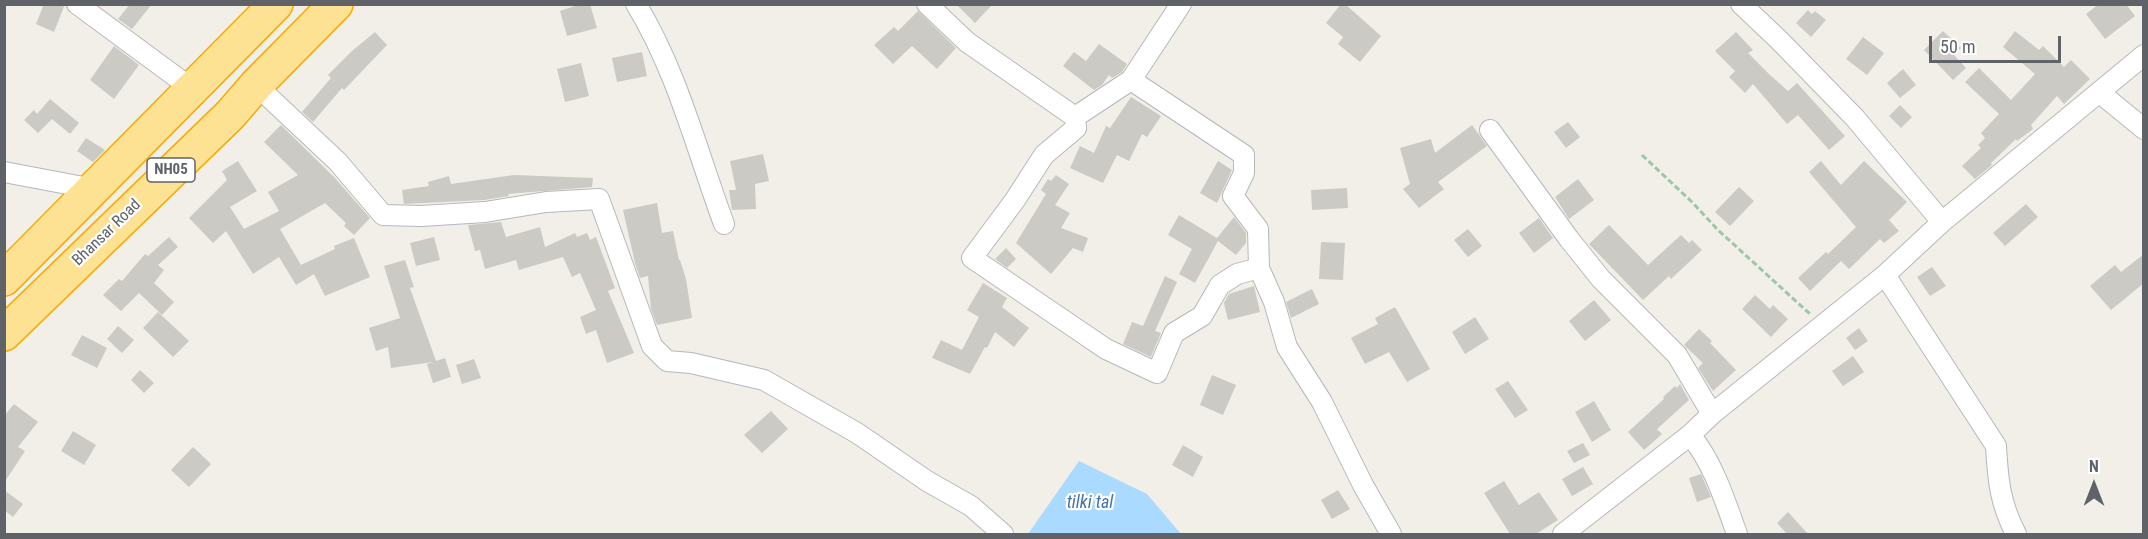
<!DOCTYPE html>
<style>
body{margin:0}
#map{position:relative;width:2148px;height:539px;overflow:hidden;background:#f1efe8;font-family:"Roboto Condensed",sans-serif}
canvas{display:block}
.frame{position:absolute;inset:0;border:6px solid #5f6368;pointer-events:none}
.north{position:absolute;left:2064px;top:455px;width:60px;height:60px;-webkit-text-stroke:4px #fff;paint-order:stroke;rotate:0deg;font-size:16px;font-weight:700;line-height:24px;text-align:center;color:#5f6368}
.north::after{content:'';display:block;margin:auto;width:21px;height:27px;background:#5f6368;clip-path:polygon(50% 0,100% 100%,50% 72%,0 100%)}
.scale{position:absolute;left:1929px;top:36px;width:132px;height:27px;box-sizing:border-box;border:3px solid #5f6368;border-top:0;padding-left:8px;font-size:18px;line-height:21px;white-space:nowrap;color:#5f6368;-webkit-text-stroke:4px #fff;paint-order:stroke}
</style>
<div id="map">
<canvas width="2148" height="539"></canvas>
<div class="frame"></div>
<div class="north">N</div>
<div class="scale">50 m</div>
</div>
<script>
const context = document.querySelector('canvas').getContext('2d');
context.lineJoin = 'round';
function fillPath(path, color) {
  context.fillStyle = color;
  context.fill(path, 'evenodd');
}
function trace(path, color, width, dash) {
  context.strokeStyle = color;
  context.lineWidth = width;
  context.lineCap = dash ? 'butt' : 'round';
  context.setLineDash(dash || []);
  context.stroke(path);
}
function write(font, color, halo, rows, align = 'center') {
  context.font = font + ' "Roboto Condensed",sans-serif';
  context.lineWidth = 4.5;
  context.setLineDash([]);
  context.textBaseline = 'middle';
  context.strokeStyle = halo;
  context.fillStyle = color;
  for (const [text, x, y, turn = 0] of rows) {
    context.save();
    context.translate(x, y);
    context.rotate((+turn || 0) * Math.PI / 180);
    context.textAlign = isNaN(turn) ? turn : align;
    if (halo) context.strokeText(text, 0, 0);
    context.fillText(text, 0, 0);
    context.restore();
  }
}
const water = new Path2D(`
 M1079 461 1147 494 1181 534H1028Z`);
const building = new Path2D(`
 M44 4H65L54 32 36 24Z
 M130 4H152L132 29 118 19Z
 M581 4H590L597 28 567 36 560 11Z
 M956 4H993L975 23Z
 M1341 4H1345L1381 36 1360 62 1338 44 1343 37 1326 23Z
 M2099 4H2126L2135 16 2105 39 2086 14Z
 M1808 10 1812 14 1815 11 1826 20 1811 37 1796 23Z
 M918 11 956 48 937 69 912 46 893 64 874 45 894 27 898 31Z
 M1943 31 1961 48 1954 55 1966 68 1953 80 1924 50Z
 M2015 31 2039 50 2043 46 2064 67 2071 60 2090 79 2064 104 2057 96 2031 125 2033 129 2017 141 2016 139 1991 163 1992 165 1975 179 1962 166 1981 148 1978 145 1985 138 1981 133 1999 114 1965 82 1979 68 2011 100 2035 74 2003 47Z
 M375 32 387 45 344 90 342 88 313 122 302 112 331 78 328 75 352 51Z
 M1736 32 1753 50 1748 53 1769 74 1788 91 1797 83 1845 136 1829 150 1798 115 1787 124 1753 84 1745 93 1729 77 1735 71 1715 51Z
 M1863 37 1884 53 1867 75 1846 59Z
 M1099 44 1127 64 1122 72 1112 78 1109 75 1102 85 1094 90 1063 66 1074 52 1086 61Z
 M114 46 139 65 114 99 90 80Z
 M642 52 647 76 617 82 612 58Z
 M581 63 589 96 565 102 557 69Z
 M1903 69 1916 85 1900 98 1887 83Z
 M1131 97 1161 116 1147 137 1142 134 1129 161 1117 155 1103 183 1070 168 1080 146 1094 153 1106 126 1110 128Z
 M50 99 79 123 70 134 52 119 38 133 24 120 34 110 37 114Z
 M1900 105 1912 117 1901 128 1889 116Z
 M1568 122 1580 137 1566 148 1554 132Z
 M281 125 335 178 370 218 354 235 344 226 346 223 325 203 280 229 301 265 335 249 334 246 354 238 370 277 325 296 314 274 296 285 279 257 253 274 226 231 213 243 189 218 227 180 222 171 238 161 257 191 230 207 244 229 279 211 268 192 298 175 264 142Z
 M1472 125 1487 146 1438 182 1444 189 1419 208 1403 189 1410 184 1400 148 1431 139 1435 153Z
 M86 138 105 150 93 162 77 151Z
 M763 154 769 181 755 184 756 209 732 210 729 190H736L730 161Z
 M1218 161 1232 170 1217 203 1200 193Z
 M1821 161 1841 185 1864 161 1907 202 1889 220 1899 231 1884 243 1880 239 1849 269 1841 261 1810 291 1798 278 1826 252 1828 254 1856 227 1809 172Z
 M514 175 593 178 592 187 508 194 509 196 484 200 404 204 402 190 429 186 428 182 449 176 451 184Z
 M1056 175 1069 184 1055 205 1070 213 1061 228 1088 238 1083 252 1073 248 1051 274 1016 243 1046 194 1041 190 1048 179 1051 181Z
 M1578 179 1594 200 1569 219 1555 197Z
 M1739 187 1754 201 1730 226 1715 212Z
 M1347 188 1348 208 1312 210 1311 190Z
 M657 203 662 233 673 231 679 260H680L686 279 692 318 657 325 651 309 648 276 640 278 635 263 623 210Z
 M2026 204 2038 217 2005 246 1993 233Z
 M1179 215 1217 238 1234 217 1246 233V243L1236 255 1218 241 1195 283 1179 274 1192 249 1168 235Z
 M1539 218 1553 238 1534 253 1519 233Z
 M501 222 506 237 540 227 545 247 575 233 577 237 587 233 590 240 596 237 615 288 608 291 634 353 607 363 596 330 586 334 580 317 596 310 580 273 572 277 563 257 519 270 516 260 485 269 480 250 475 251 468 225Z
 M1609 225 1648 265 1681 235 1689 243 1692 240 1702 250 1671 279 1669 276 1643 300 1589 244Z
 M1468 229 1482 246 1468 257 1454 240Z
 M169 237 178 247 158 265 164 270 154 283 174 302 162 315 139 293 121 311 103 295 119 279 122 281 145 254 148 256Z
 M434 237 440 260 416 266 410 243Z
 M1321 242 1345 243 1343 280 1319 279Z
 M1006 248 1016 259 1007 268 995 259Z
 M2144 254V283L2111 310 2090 286 2115 265 2121 272Z
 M405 260 414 287 410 288 436 361 445 358 451 377 433 383 427 364 433 362 391 368 388 347 376 351 369 328 400 318 384 266Z
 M1932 267 1946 286 1930 296 1917 277Z
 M1165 276 1177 282 1155 331 1161 333 1151 357 1123 344 1132 322 1143 326Z
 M983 283 1007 298 1002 307 1029 328 1014 347 995 332 987 348 985 347 970 374 932 358 941 340 962 350 979 317 967 310Z
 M1254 286 1260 312 1228 320 1224 303 1229 294Z
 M1312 289 1319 304 1291 318 1286 302Z
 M1755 295 1770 309 1773 305 1788 319 1771 337 1742 309Z
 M1594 300 1611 320 1585 341 1569 321Z
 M1395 307 1430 369 1407 382 1389 352 1365 364 1351 338 1378 324 1375 318Z
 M158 312 189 341 173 357 143 328Z
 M1475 317 1489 339 1465 354 1452 332Z
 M118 326 134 340 122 353 107 339Z
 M1859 328 1868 341 1855 350 1846 338Z
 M1699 329 1712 341 1710 343 1736 370 1713 391 1698 368 1703 363 1684 345Z
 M82 335 107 348 97 368 71 355Z
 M1853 356 1864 372 1843 386 1832 371Z
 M474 359 481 378 462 384 456 365Z
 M140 370 154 383 144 393 131 380Z
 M1212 375 1236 385 1223 415 1200 405Z
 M1508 381 1528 410 1515 418 1495 389Z
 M1680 384 1689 400 1657 429 1662 434 1644 450 1628 432 1664 399 1663 397 1675 386 1677 388Z
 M1594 401 1611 430 1592 442 1575 412Z
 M14 404 38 422 18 447 25 451 4 483V416Z
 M771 411 788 429 762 453 744 435Z
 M73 431 96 445 84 465 61 451Z
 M1583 443 1590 455 1574 463 1567 451Z
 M1183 445 1203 457 1193 477 1172 465Z
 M193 447 211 464 189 487 171 470Z
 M1583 467 1593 484 1572 496 1562 479Z
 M1701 474 1711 497 1697 502 1689 478Z
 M1504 481 1519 505 1539 492 1558 520 1536 534H1510L1484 493Z
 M4 490 23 504 13 517 4 510Z
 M1338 490 1350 509 1332 519 1321 500Z
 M1788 512 1808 534H1787L1777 523Z`);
const path = new Path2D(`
 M2143 4 2144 5
 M1642 155 1692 202 1718 230 1810 314`);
const street = new Path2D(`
 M77 4 191 88
 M636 4C677 71 697 151 724 224
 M927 4 967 42 1075 117 1131 80 1181 4
 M1741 4 1779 40 1855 118 1942 222
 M1131 80 1244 155V173L1233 196 1258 229 1259 268 1274 302 1287 347 1322 402 1363 485 1391 534
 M256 85 338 162 383 215 421 216 485 212 546 202 599 199 652 346 667 361 691 363 764 380 857 433 927 481 971 506 1003 534
 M2100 93 2144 129
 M1075 117 1076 128 1044 155 1015 200 972 258 1106 349 1157 373 1174 333 1202 316 1220 285 1237 274 1259 268
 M1490 130 1569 239 1601 279 1677 355 1712 414
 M4 172 94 189
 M1885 275 1996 446C1998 481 2000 503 2016 534
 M1690 435C1713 462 1725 501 1737 534
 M1563 534 1690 435 1712 414 1885 275 1942 222 2144 55`);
const highway = new Path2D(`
 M4 279 276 4
 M4 334 230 115 256 85 336 4`);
const shields = [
 [171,170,48]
];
const shieldNames = [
 ["NH05",171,170]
];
const streetNames = [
 ["Bhansar Road",107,233,-44]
];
const waterNames = [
 ["tilki tal",1090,503]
];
fillPath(water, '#aadaff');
fillPath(building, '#cccac5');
trace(street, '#b5b8bc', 22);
trace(highway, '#f9ab00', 36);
trace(path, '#9cc7a9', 3, [6, 3]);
trace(street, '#fff', 20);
trace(highway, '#fde293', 33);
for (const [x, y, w] of shields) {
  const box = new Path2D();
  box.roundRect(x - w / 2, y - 12, w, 24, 4.5);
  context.fillStyle = '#fff';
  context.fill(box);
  trace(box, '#5f6368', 1.5);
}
write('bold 15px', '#5f6368', null, shieldNames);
write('16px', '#5f6368', '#fff', streetNames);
write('italic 18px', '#4174aa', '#fff', waterNames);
</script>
